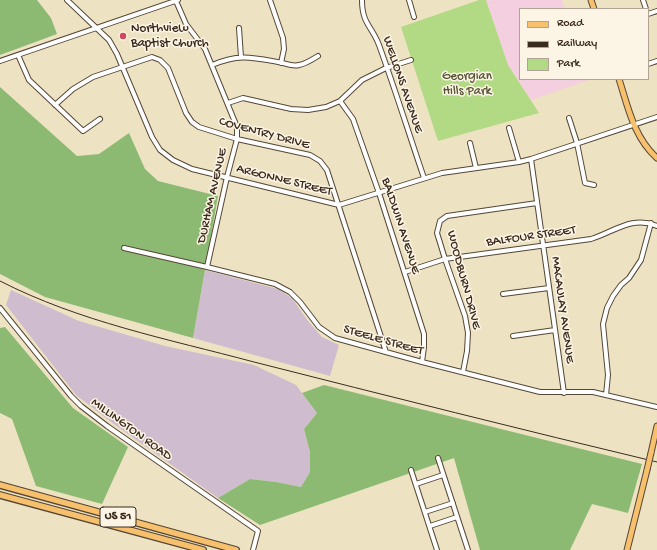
<!DOCTYPE html>
<style>
body{margin:0}
#map{position:relative;width:657px;height:550px;overflow:hidden;background:#ede3c2;font-family:"Gochi Hand",sans-serif}
canvas{display:block}
.legend{position:absolute;left:519px;top:8px;width:130px;height:72px;box-sizing:border-box;background:#fcf5e5;border:1px solid #afa495;margin:0;padding:5px 7px;list-style:none;font-size:12px;color:#3b2a1e}
.legend li{display:flex;align-items:center;gap:8px;height:20px}
.legend b{width:20px;border:1px solid #afa495}
</style>
<div id="map">
<canvas width="657" height="550"></canvas>
<ul class="legend">
<li><b style="height:5px;background:#f7c06c"></b>Road</li>
<li><b style="height:5px;background:#3b2a1e"></b>Railway</li>
<li><b style="height:11px;background:#b2da84"></b>Park</li>
</ul>
</div>
<script>
const context = document.querySelector('canvas').getContext('2d');
context.lineJoin = 'round';
function fillPath(path, color) {
  context.fillStyle = color;
  context.fill(path, 'evenodd');
}
function trace(path, color, width, dash) {
  context.strokeStyle = color;
  context.lineWidth = width;
  context.lineCap = dash ? 'butt' : 'round';
  context.setLineDash(dash || []);
  context.stroke(path);
}
function write(font, color, halo, rows, align = 'center') {
  context.font = font + ' "Gochi Hand",sans-serif';
  context.lineWidth = 3;
  context.setLineDash([]);
  context.textBaseline = 'middle';
  context.strokeStyle = halo;
  context.fillStyle = color;
  for (const [text, x, y, turn = 0] of rows) {
    context.save();
    context.translate(x, y);
    context.rotate((+turn || 0) * Math.PI / 180);
    context.textAlign = isNaN(turn) ? turn : align;
    if (halo) context.strokeText(text, 0, 0);
    context.fillText(text, 0, 0);
    context.restore();
  }
}
const built = new Path2D(`
 M486 0H562L565 9H520V79H588L589 80 531 100 508 65Z`);
const industrial = new Path2D(`
 M205 270 278 289 292 298 308 321 322 337 339 345 330 376 193 338Z
 M11 290 79 321 165 346 254 365 296 385 317 413 304 429 310 452V472L301 487 276 482 250 479 218 498 111 422 76 395 6 305Z`);
const green = new Path2D(`
 M479 0H486L508 65 539 113 438 141 401 27Z`);
const forest = new Path2D(`
 M0 0H37L51 18 57 34 0 55Z
 M0 87 77 156 99 154 129 133 145 169 158 181 218 196 193 338 45 297 0 274Z
 M5 327 73 408 128 447 102 504 36 486 12 419 0 413V328Z
 M324 385 642 464 628 513 592 504 570 550H480L454 458 260 525 218 498 250 479 276 482 301 487 310 472V452L304 429 317 413 302 393Z`);
const minor = new Path2D(`
 M67 0 109 40 117 54 152 137 160 150 173 160 192 169 339 205 442 173 519 162 531 159 657 117
 M270 0 283 38 284 49 281 63
 M362 0C362 24 372 26 379 45 395 89 409 134 424 178
 M409 0 414 17
 M643 0 646 9
 M176 1 186 24 205 49 237 127V139L227 177 207 267
 M648 14 657 11
 M239 28 241 57
 M18 55 29 80 83 131 100 119
 M0 61 178 0
 M648 64 657 61
 M212 65C239 54 250 57 278 62 285 63 292 67 299 65 306 64 313 59 318 56
 M340 101 353 119 379 193 424 334V347L422 362
 M228 103 243 98 291 109 308 110 326 107 340 101 362 80 386 68 411 60
 M55 105 73 89 93 77 152 57 160 60 168 68 186 113 192 122 199 127 237 139 310 155 320 161 327 170 386 352
 M569 118 577 143 585 183 594 185
 M509 128 519 162
 M470 143 476 168
 M531 159 564 393
 M124 248 207 267 275 284 290 292 300 302 319 327 335 338 422 362 540 392H593L657 407
 M405 272 445 259 591 239C614 232 632 215 657 226
 M503 294 549 288
 M0 308 71 396 81 406 107 426 258 531 253 550
 M513 336 555 330
 M463 372 467 351 468 333 465 316 445 259 437 233 440 221 447 216 537 203
 M606 395 608 375 603 324 607 308 613 296 621 285 629 278 641 260 651 223
 M438 458 468 550
 M411 470 437 550
 M416 484 443 475
 M425 512 453 503
 M430 526 457 517`);
const major = new Path2D(`
 M591 0 594 9
 M619 79C628 107 634 138 657 158
 M651 453 657 426
 M627 550 647 470`);
const highway = new Path2D(`
 M0 485 236 550
 M0 495 203 550`);
const rail = new Path2D(`
 M0 281C80 322 168 339 254 362 388 396 523 430 657 462`);
const majorBridge = new Path2D(`
 M647 470 651 453`);
const markers = [
 [123,36,4,"#d1495b"]
];
const shields = [
 [118,517,36]
];
const shieldNames = [
 ["US 51",118,517]
];
const poiNames = [
 ["Northview",131,29],
 ["Baptist Church",131,44]
];
const parkNames = [
 ["Georgian",467,77],
 ["Hills Park",467,92]
];
const streetNames = [
 ["WELLONS AVENUE",402,85,71],
 ["COVENTRY DRIVE",264,134,15],
 ["ARGONNE STREET",284,181,14],
 ["DURHAM AVENUE",213,196,-77],
 ["BALDWIN AVENUE",400,226,72],
 ["BALFOUR STREET",531,237,-8],
 ["WOODBURN DRIVE",463,280,75],
 ["MACAULAY AVENUE",562,310,82],
 ["STEELE STREET",383,341,16],
 ["MILLINGTON ROAD",131,430,36]
];
fillPath(built, '#f3cfe0');
fillPath(industrial, '#cfbdcf');
fillPath(green, '#b2da84');
fillPath(forest, '#8dba72');
trace(minor, '#564637', 6);
trace(major, '#564637', 7);
trace(highway, '#564637', 8);
trace(minor, '#fff', 4);
trace(major, '#f7c06c', 5);
trace(highway, '#f7c06c', 5.5);
trace(rail, '#3b2a1e', 1);
trace(majorBridge, '#564637', 7, []);
trace(majorBridge, '#f7c06c', 5);
for (const [x, y, r, color] of markers) {
  const dot = new Path2D();
  dot.arc(x, y, r, 0, 2 * Math.PI);
  context.fillStyle = color;
  context.fill(dot);
  trace(dot, '#fcf5e5', 1.5);
}
for (const [x, y, w] of shields) {
  const box = new Path2D();
  box.roundRect(x - w / 2, y - 10, w, 20, 3);
  context.fillStyle = '#fcf5e5';
  context.fill(box);
  trace(box, '#3b2a1e', 1);
}
write('bold 12px', '#3b2a1e', null, shieldNames);
write('13px', '#3b2a1e', '#fcf5e5', poiNames, 'left');
write('13px', '#595638', '#fcf5e5', parkNames);
write('13px', '#3b2a1e', '#fcf5e5', streetNames);
</script>
